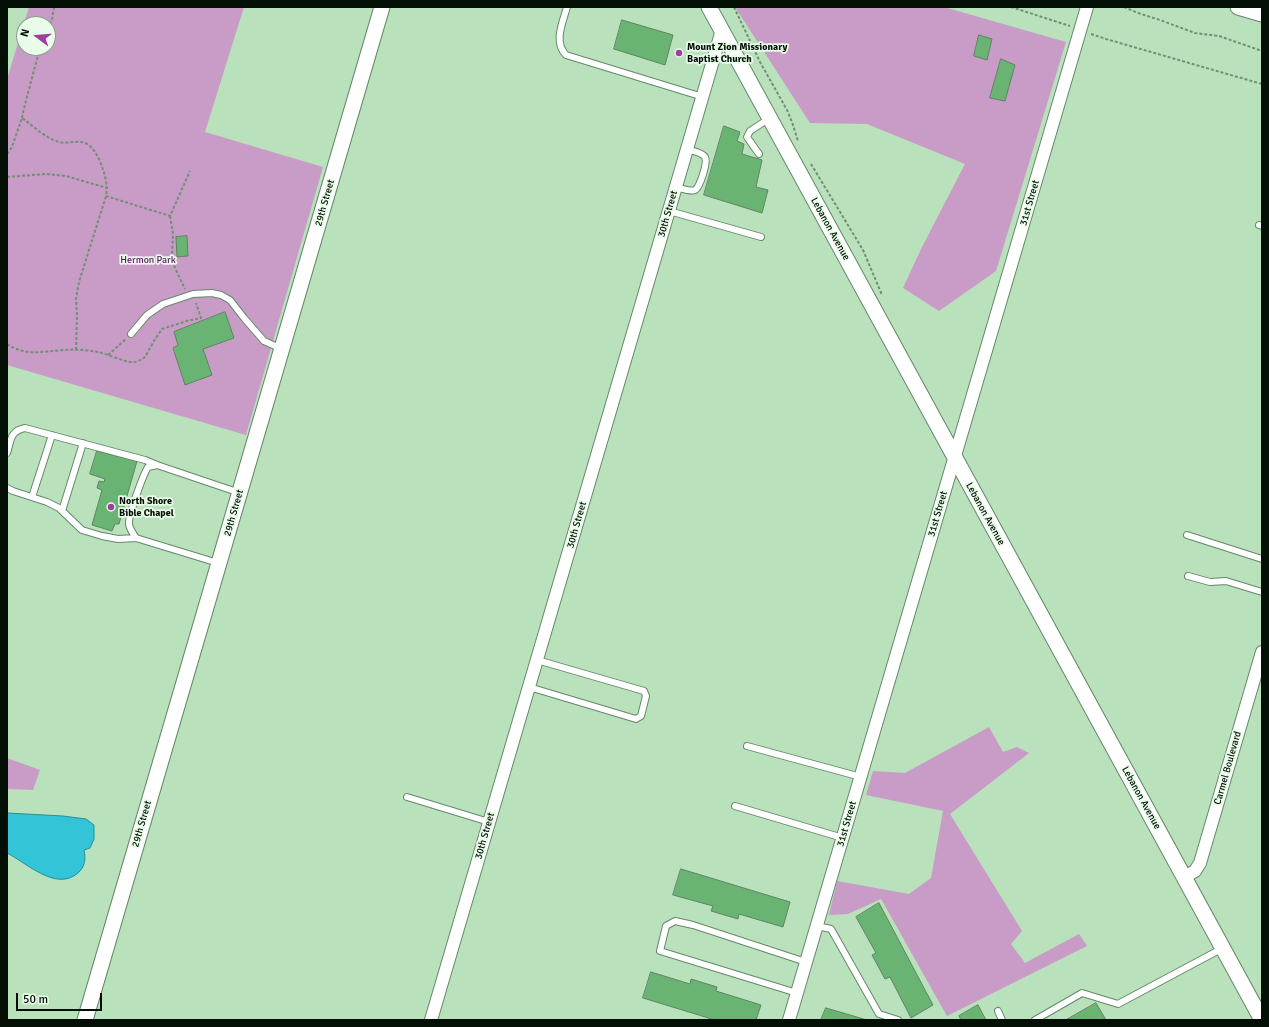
<!DOCTYPE html>
<style>
body{margin:0}
#map{position:relative;width:1269px;height:1027px;overflow:hidden;background:#b9e1bc;font-family:Signika,sans-serif}
canvas{display:block}
.frame{position:absolute;inset:0;border:8px solid #030f04;pointer-events:none}
.north{position:absolute;left:16px;top:16px;width:40px;height:40px;box-sizing:border-box;background:#e8fce9;border:1px solid #8c9d8d;border-radius:50%;rotate:286deg;font-size:11px;font-weight:700;line-height:16px;text-align:center;color:#030f04}
.north::after{content:'';display:block;margin:auto;width:14px;height:18px;background:#a13da2;clip-path:polygon(50% 0,100% 100%,50% 72%,0 100%)}
.scale{position:absolute;left:16px;top:993px;width:86px;height:18px;box-sizing:border-box;border:2px solid #030f04;border-top:0;padding-left:5px;font-size:12px;line-height:14px;white-space:nowrap;color:#030f04;-webkit-text-stroke:3px #e8fce9;paint-order:stroke}
</style>
<div id="map">
<canvas width="1269" height="1027"></canvas>
<div class="frame"></div>
<div class="north">N</div>
<div class="scale">50 m</div>
</div>
<script>
const context = document.querySelector('canvas').getContext('2d');
context.lineJoin = 'round';
function fillPath(path, color) {
  context.fillStyle = color;
  context.fill(path, 'evenodd');
}
function trace(path, color, width, dash) {
  context.strokeStyle = color;
  context.lineWidth = width;
  context.lineCap = dash ? 'butt' : 'round';
  context.setLineDash(dash || []);
  context.stroke(path);
}
function write(font, color, halo, rows, align = 'center') {
  context.font = font + ' Signika,sans-serif';
  context.lineWidth = 3.5;
  context.setLineDash([]);
  context.textBaseline = 'middle';
  context.strokeStyle = halo;
  context.fillStyle = color;
  for (const [text, x, y, turn = 0] of rows) {
    context.save();
    context.translate(x, y);
    context.rotate((+turn || 0) * Math.PI / 180);
    context.textAlign = isNaN(turn) ? turn : align;
    if (halo) context.strokeText(text, 0, 0);
    context.fillText(text, 0, 0);
    context.restore();
  }
}
const green = new Path2D(`
 M29 7H244L205 132 323 167 246 435 7 365V79ZM24 24H48V48H24Z
 M735 7H944L1066 42 996 271 939 311 903 288 921 249 965 164 867 124 810 123Z
 M989 727 1003 752 1017 747 1029 753 950 814 1022 931 1011 944 1025 963 1079 934 1087 946 947 1016 881 899 848 914 829 915 837 881 909 894 931 878 943 811 866 795 873 771 905 773Z
 M7 758 40 770 33 790 7 789Z`);
const water = new Path2D(`
 M7 813 63 816 86 819 94 825V839L90 848 84 850C86 859 85 867 78 873 56 892 27 863 7 853Z`);
const building = new Path2D(`
 M622 20 673 35 665 65 614 49Z
 M979 35 992 39 987 60 974 56Z
 M1001 59 1015 65 1005 101 990 98Z
 M724 126 740 132 737 141 744 144 742 154 762 160 756 187 768 190 762 213 704 195Z
 M187 236 188 256 177 257 176 237Z
 M225 312 234 338 203 349 212 375 185 385 173 348 178 345 174 332Z
 M97 451 137 461 119 524H115L112 531 92 525 102 490 97 488 99 481 104 482 105 479 90 474Z
 M681 869 790 902 783 927 739 914 738 919 711 911 713 906 673 895Z
 M879 903 933 1005 911 1018 890 977 885 979 872 955 876 953 856 917Z
 M651 972 690 984 691 979 717 987 716 991 761 1005 756 1020H715L643 998Z
 M1096 1003 1106 1020H1066Z
 M978 1005 986 1020H961L959 1016Z
 M826 1008 867 1020H821Z`);
const path = new Path2D(`
 M734 7 760 62 787 110 792 122 798 141
 M1011 7 1070 26
 M1124 7 1138 13 1160 20 1195 33 1219 36 1262 51
 M48 29 52 19 54 7
 M1091 34 1106 39 1262 84
 M22 118 25 104 40 48
 M7 154 12 147 22 118C33 126 45 138 59 142 66 144 74 141 81 142 97 143 106 175 107 188
 M811 164 863 250 882 295
 M7 177 46 174 66 176 107 188 106 196 170 216 190 171
 M170 216 173 233 172 257 175 268 185 289
 M7 344C27 357 43 351 64 350 75 349 87 350 98 352 108 354 126 363 134 362 138 362 142 359 145 357L154 341 162 329 190 320H192L201 318 196 303
 M76 350 77 314 76 299 79 282 106 196
 M108 355 126 339`);
const service = new Path2D(`
 M567 7C563 22 553 42 566 55L703 97
 M759 154 747 137 750 131 770 118
 M676 187C681 188 690 192 695 190 700 187 708 162 705 157 702 152 692 151 687 149
 M669 211 761 237
 M1259 225 1262 226
 M131 334 147 315 163 304 193 294 212 293 221 295 230 300 244 318 264 341 282 349
 M7 453C11 440 10 431 25 428L145 460 157 465
 M7 488 13 491 47 502 59 508 82 530 102 536 118 539 136 538
 M32 497 52 435
 M62 511 83 443
 M1187 535 1262 559
 M218 563 136 538C133 533 130 530 129 524 128 516 143 475 148 467L157 465 240 493
 M1188 576 1210 582 1226 581 1262 592
 M529 687 636 719 641 716 646 696 644 691 537 660
 M747 746 861 777
 M407 797 489 822
 M735 806 843 838
 M817 926 831 929 879 1014 898 1020
 M797 993 660 951 666 926 675 921 693 925 806 962
 M998 1011 1002 1020
 M1035 1020 1082 993 1118 1004 1223 948`);
const minor = new Path2D(`
 M1184 877 1195 871 1200 863 1262 652
 M431 1020 722 30
 M789 1020 1087 7`);
const tertiary = new Path2D(`
 M709 7 1262 1020
 M1238 7 1262 14
 M85 1020 382 7`);
const markers = [
 [679,53,4,"#a13da2"],
 [111,507,4,"#a13da2"]
];
const poiNames = [
 ["Mount Zion Missionary",687,47],
 ["Baptist Church",687,59],
 ["North Shore",119,501],
 ["Bible Chapel",119,513]
];
const streetNames = [
 ["29th Street",325,203,-74],
 ["31st Street",1030,203,-74],
 ["30th Street",668,214,-74],
 ["Lebanon Avenue",830,229,61],
 ["29th Street",234,513,-74],
 ["31st Street",938,514,-74],
 ["Lebanon Avenue",985,514,61],
 ["30th Street",577,525,-74],
 ["Carmel Boulevard",1228,768,-74],
 ["Lebanon Avenue",1141,798,61],
 ["29th Street",142,824,-74],
 ["31st Street",847,824,-74],
 ["30th Street",485,836,-74]
];
const parkNames = [
 ["Hermon Park",148,260]
];
fillPath(green, '#c89cc6');
fillPath(water, '#33c5d7');
trace(water, '#258e98', 1);
fillPath(building, '#69b373');
trace(building, '#608463', 1);
trace(service, '#648968', 8);
trace(minor, '#648968', 14);
trace(tertiary, '#648968', 17);
trace(path, '#728f74', 2, [3, 2]);
trace(service, '#fff', 6);
trace(minor, '#fff', 12);
trace(tertiary, '#fff', 15);
for (const [x, y, r, color] of markers) {
  const dot = new Path2D();
  dot.arc(x, y, r, 0, 2 * Math.PI);
  context.fillStyle = color;
  context.fill(dot);
  trace(dot, '#e8fce9', 1.5);
}
write('bold 10px', '#030f04', '#e8fce9', poiNames, 'left');
write('10px', '#030f04', '#e8fce9', streetNames);
write('10px', '#641266', '#e8fce9', parkNames);
</script>
